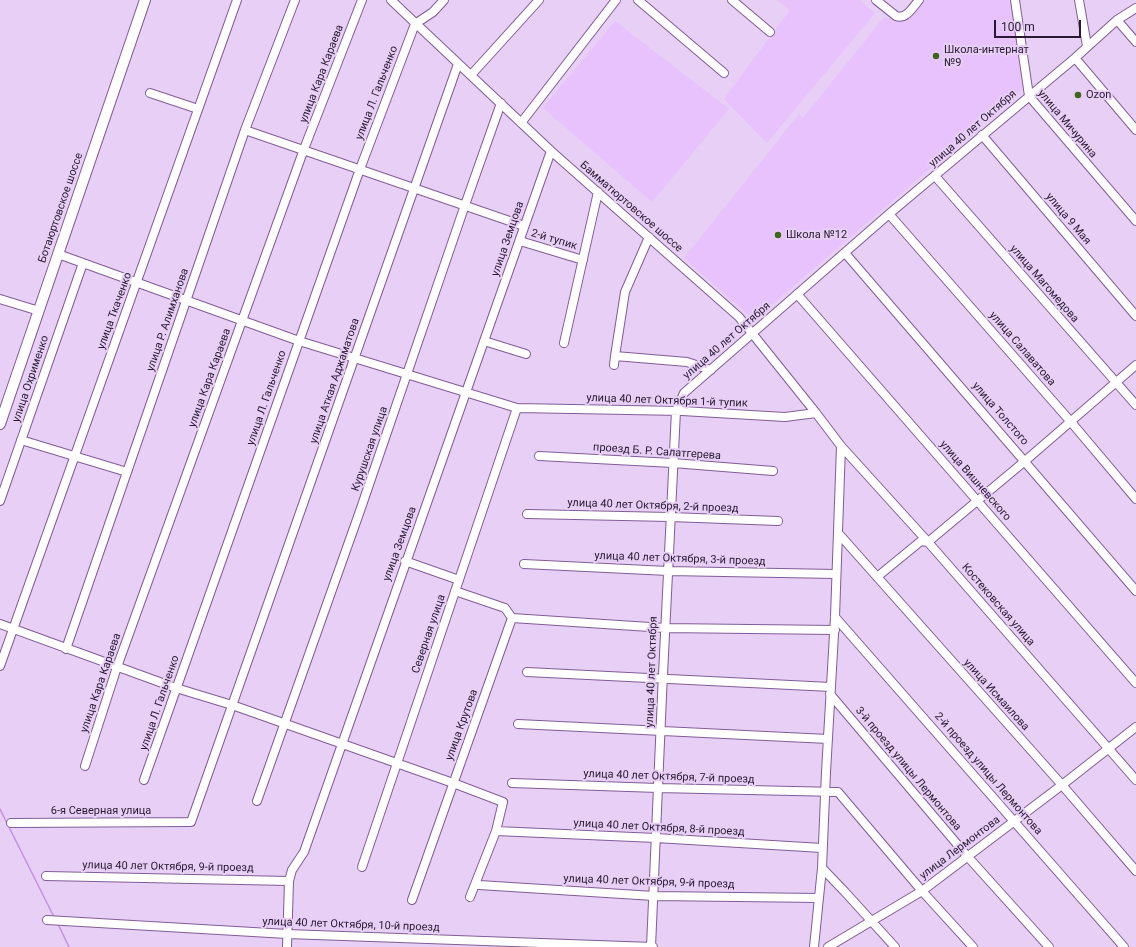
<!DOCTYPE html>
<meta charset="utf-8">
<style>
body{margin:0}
#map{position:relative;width:1136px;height:947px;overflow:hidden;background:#e7cff6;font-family:Roboto,sans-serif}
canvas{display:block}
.scale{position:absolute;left:994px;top:20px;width:87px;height:18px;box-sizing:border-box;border:2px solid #281831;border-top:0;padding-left:5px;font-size:12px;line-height:14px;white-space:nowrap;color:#281831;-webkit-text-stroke:3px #e7cff6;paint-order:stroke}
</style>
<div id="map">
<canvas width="1136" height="947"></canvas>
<div class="scale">100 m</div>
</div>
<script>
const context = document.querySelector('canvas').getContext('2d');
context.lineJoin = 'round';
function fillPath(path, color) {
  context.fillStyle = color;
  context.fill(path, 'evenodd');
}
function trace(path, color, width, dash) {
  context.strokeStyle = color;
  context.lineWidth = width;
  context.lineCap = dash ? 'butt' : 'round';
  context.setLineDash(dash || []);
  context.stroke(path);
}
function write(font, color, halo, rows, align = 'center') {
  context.font = font + ' Roboto,sans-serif';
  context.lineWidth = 4;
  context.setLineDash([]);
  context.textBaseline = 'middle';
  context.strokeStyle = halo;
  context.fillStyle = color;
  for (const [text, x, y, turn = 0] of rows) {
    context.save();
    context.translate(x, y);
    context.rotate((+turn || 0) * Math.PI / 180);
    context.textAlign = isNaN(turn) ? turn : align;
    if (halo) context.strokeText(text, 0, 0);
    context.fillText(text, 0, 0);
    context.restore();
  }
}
const built = new Path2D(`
 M777 0H860L875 13 767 143 724 99 790 10Z
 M925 0H1011L1022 89 754 320 684 258 799 114 803 118 884 17 905 23Z
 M615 21 729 109 652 202 543 108Z`);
const stream = new Path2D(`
 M0 809 54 917
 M58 924 69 947`);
const minor = new Path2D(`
 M391 0 551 151 739 317 816 413 841 446 928 542 1136 780
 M638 0 724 73
 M732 0 770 32
 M876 0 896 16C906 20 913 7 919 0
 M1015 0 1029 96 1136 221
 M1079 0 1087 46
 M1117 20 1136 42
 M1075 58 1136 130
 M471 75 539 0
 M150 93 198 109
 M521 123 616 0
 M245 130 524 226
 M982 135 1136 316
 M935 176 1136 405
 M889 214 1071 422 1136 499
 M520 241 583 260
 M845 253 1136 591
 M58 254 299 341 517 408 682 411 785 417 816 413
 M797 294 1136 683
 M0 299 39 311
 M484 341 526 354
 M564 343 598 192
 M615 356 625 292 649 237
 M614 365 615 356 687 362 711 370
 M21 440 127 472
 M539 456 673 463 773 471
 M0 501 83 263
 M527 514 670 517 778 521
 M839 534 1062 785 1136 871
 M405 561 459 580
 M524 564 668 571 836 574
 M877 577 921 541 928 542 1025 461 1136 365
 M835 617 1124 947
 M512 618 665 628 835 630
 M0 624 176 688 232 705 453 783 503 802 496 831 470 897
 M66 649 245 130 295 0
 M0 666 237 0
 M527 672 831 687
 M830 694 968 857 1049 947
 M518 724 828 739
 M85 766 117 667 304 149 362 0
 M144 780 360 169 415 24 433 12 444 0
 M512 783 658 788 838 792 922 891 973 947
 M257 801 361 508 465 205 501 103
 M11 823 191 822 458 64
 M496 831 656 838 822 848
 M362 867 517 408
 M822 868 845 892 895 947
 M46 876 289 881
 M479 885 654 896 819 898
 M412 900 512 618 505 608 455 591
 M47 920 287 934 653 947
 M287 947 289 881 292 870 304 852 551 151
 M651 947C659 768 666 590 676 411L684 393 889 214 1075 58 1117 20 1136 8
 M814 947 822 868 826 772 835 617 841 446
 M828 947 922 891 1062 785 1136 727`);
const major = new Path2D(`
 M0 424 145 0`);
const markers = [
 [936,56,4,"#3f641e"],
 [1078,95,4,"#3f641e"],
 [778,235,4,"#3f641e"]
];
const poiNames = [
 ["Школа-интернат",944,50],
 ["№9",944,63],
 ["Ozon",1086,95],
 ["Школа №12",786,235]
];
const streetNames = [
 ["улица Кара Караева",322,74,-69],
 ["улица Л. Гальченко",377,93,-69],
 ["улица Мичурина",1067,124,50],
 ["улица 40 лет Октября",973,129,-41],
 ["Бамматюртовское шоссе",631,207,41],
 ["Ботаюртовское шоссе",61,208,-71],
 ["улица 9 Мая",1068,219,50],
 ["улица Земцова",508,239,-71],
 ["2-й тупик",554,240,17],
 ["улица Магомедова",1044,284,49],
 ["улица Ткаченко",115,311,-70],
 ["улица Р. Алимханова",168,320,-71],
 ["улица 40 лет Октября",727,341,-41],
 ["улица Салаватова",1022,349,49],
 ["улица Кара Караева",210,378,-70],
 ["улица Охрименко",31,379,-71],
 ["улица Аткая Аджаматова",335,381,-71],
 ["улица Л. Гальченко",267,398,-71],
 ["улица 40 лет Октября 1-й тупик",667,401,2],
 ["улица Толстого",1000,414,49],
 ["Курушская улица",370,449,-71],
 ["проезд Б. Р. Салатгерева",657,452,4],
 ["улица Вишневского",975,481,49],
 ["улица 40 лет Октября, 2-й проезд",653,506,2],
 ["улица Земцова",400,544,-70],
 ["улица 40 лет Октября, 3-й проезд",680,559,2],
 ["Костековская улица",998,605,49],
 ["Северная улица",429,634,-71],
 ["улица 40 лет Октября",652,672,-88],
 ["улица Кара Караева",101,683,-71],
 ["улица Исмаилова",996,695,48],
 ["улица Л. Гальченко",160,703,-71],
 ["улица Крутова",462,725,-70],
 ["3-й проезд улицы Лермонтова",908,769,50],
 ["2-й проезд улицы Лермонтова",988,774,49],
 ["улица 40 лет Октября, 7-й проезд",669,777,2],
 ["6-я Северная улица",101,811],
 ["улица 40 лет Октября, 8-й проезд",659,828,3],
 ["улица Лермонтова",960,848,-37],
 ["улица 40 лет Октября, 9-й проезд",168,867,1],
 ["улица 40 лет Октября, 9-й проезд",649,882,2],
 ["улица 40 лет Октября, 10-й проезд",351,925,2]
];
fillPath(built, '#e7c2fc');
trace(stream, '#c691e4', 1.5);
trace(minor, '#825c97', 10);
trace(major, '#825c97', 12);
trace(minor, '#fff', 8);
trace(major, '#fff', 10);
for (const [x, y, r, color] of markers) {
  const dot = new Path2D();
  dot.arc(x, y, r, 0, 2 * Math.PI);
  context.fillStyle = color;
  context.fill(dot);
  trace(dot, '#e7cff6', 1.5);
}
write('11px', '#281831', '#e7cff6', poiNames, 'left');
write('11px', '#281831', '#e7cff6', streetNames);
</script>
